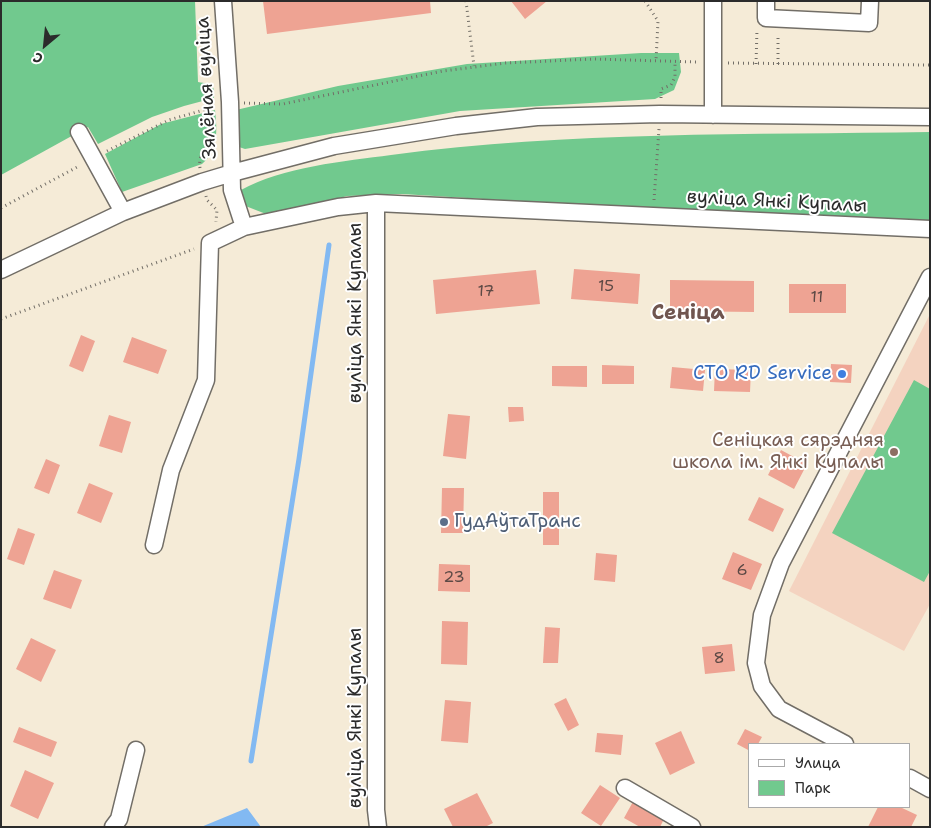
<!DOCTYPE html>
<meta charset="utf-8">
<style>
body{margin:0}
#map{position:relative;width:931px;height:828px;overflow:hidden;background:#f5ebd7;font-family:"Shantell Sans",sans-serif}
canvas{display:block}
.frame{position:absolute;inset:0;border:2px solid #2b2b2b;pointer-events:none}
.legend{position:absolute;left:748px;top:743px;width:162px;height:65px;box-sizing:border-box;background:#fff;border:1px solid #aaa;margin:0;padding:6px 9px;list-style:none;font-size:15px;color:#2b2b2b}
.legend li{display:flex;align-items:center;gap:10px;height:25px}
.legend b{width:25px;border:1px solid #aaa}
.north{position:absolute;left:20px;top:20px;width:50px;height:50px;-webkit-text-stroke:4px #fff;paint-order:stroke;rotate:208deg;font-size:14px;font-weight:700;line-height:20px;text-align:center;color:#2b2b2b}
.north::after{content:'';display:block;margin:auto;width:18px;height:22px;background:#2b2b2b;clip-path:polygon(50% 0,100% 100%,50% 72%,0 100%)}
</style>
<div id="map">
<canvas width="931" height="828"></canvas>
<div class="frame"></div>
<ul class="legend">
<li><b style="height:6px;background:#fff"></b>Улица</li>
<li><b style="height:14px;background:#71c98e"></b>Парк</li>
</ul>
<div class="north">С</div>
</div>
<script>
const context = document.querySelector('canvas').getContext('2d');
context.lineJoin = 'round';
function fillPath(path, color) {
  context.fillStyle = color;
  context.fill(path, 'evenodd');
}
function trace(path, color, width, dash) {
  context.strokeStyle = color;
  context.lineWidth = width;
  context.lineCap = dash ? 'butt' : 'round';
  context.setLineDash(dash || []);
  context.stroke(path);
}
function write(font, color, halo, rows, align = 'center') {
  context.font = font + ' "Shantell Sans",sans-serif';
  context.lineWidth = 4;
  context.setLineDash([]);
  context.textBaseline = 'middle';
  context.strokeStyle = halo;
  context.fillStyle = color;
  for (const [text, x, y, turn = 0] of rows) {
    context.save();
    context.translate(x, y);
    context.rotate((+turn || 0) * Math.PI / 180);
    context.textAlign = isNaN(turn) ? turn : align;
    if (halo) context.strokeText(text, 0, 0);
    context.fillText(text, 0, 0);
    context.restore();
  }
}
const built = new Path2D(`
 M930 314V604L904 651 789 591Z`);
const green = new Path2D(`
 M1 1H195L198 82C205 83 209 84 214 89V98L184 106 152 117 98 144 88 127 1 175Z
 M641 53H679L681 72 674 90 655 99 460 111 245 149 239 147 236 110 338 86 467 64Z
 M215 110C217 130 219 150 202 164L122 192 105 154 161 124Z
 M930 132V221L549 203 402 194 347 196 309 206 266 214 243 205 241 190C282 167 345 161 391 155 569 131 750 135 930 132Z
 M914 380 930 389V571L924 582 832 533Z`);
const water = new Path2D(`
 M247 808 261 827H201Z`);
const stream = new Path2D(`
 M251 761 299 459 329 245`);
const building = new Path2D(`
 M263 1H430L431 13 267 34Z
 M511 1H547L525 19Z
 M574 269 640 274 638 304 571 299Z
 M536 270 540 304 436 314 433 280Z
 M670 280 754 281V312L670 311Z
 M789 284H846V313H789Z
 M81 335 95 341 83 372 69 366Z
 M132 337 167 350 158 374 123 362Z
 M831 364 852 365 851 383 830 382Z
 M602 365 634 366V384H602Z
 M552 366H587V387L552 386Z
 M672 367 705 370 703 391 670 388Z
 M715 369 751 370 750 392 714 391Z
 M508 407H523L524 421 509 422Z
 M448 414 470 416 466 459 443 456Z
 M109 415 131 422 122 453 99 446Z
 M781 450 807 464 794 489 768 475Z
 M46 459 60 465 49 494 34 488Z
 M89 483 113 493 101 523 77 513Z
 M442 488H464L463 533H441Z
 M543 492H559V545H543Z
 M759 497 784 509 773 532 748 520Z
 M18 528 35 534 24 565 7 559Z
 M733 552 762 564 751 590 722 579Z
 M596 553 617 555 615 582 594 580Z
 M439 564 470 565V592L438 591Z
 M54 570 82 580 71 609 43 599Z
 M442 621 468 622 467 665 441 664Z
 M545 627 560 628 558 663H543Z
 M31 638 56 650 41 682 16 669Z
 M732 644 735 671 705 674 702 647Z
 M566 698 579 725 568 731 554 704Z
 M445 700 471 702 468 743 441 741Z
 M19 727 57 742 51 757 13 742Z
 M745 729 762 737 758 744H750V751L737 744Z
 M681 731 695 763 670 775 655 743Z
 M597 733 623 735 621 755 595 752Z
 M25 770 54 783 38 819 10 806Z
 M600 785 620 798 601 826 581 813Z
 M477 793 493 823 485 827H453L444 809Z
 M635 798 666 815 660 827H640L624 818Z
 M878 807H900L917 815 911 827H868Z`);
const path = new Path2D(`
 M466 1 474 66
 M645 1 658 21 656 61
 M728 63 930 65
 M756 64 757 29
 M778 64V34
 M661 98V89L671 85 675 77V61
 M244 103 283 104 443 71 506 63 594 59 697 62
 M107 151 169 120 214 107
 M200 168C198 153 207 150 209 137 211 128 208 117 208 108
 M206 196 207 200 217 210 216 222
 M654 200 659 129
 M1 208 79 166
 M1 319 194 249`);
const minor = new Path2D(`
 M223 1 230 102 232 190 244 227
 M766 1V18L869 23 870 1
 M713 115V1
 M79 132 123 212
 M376 203V810L378 827
 M1 270 123 212 202 182 232 173 334 146 456 126 537 117 660 114 930 117
 M154 545 171 470 206 380 210 243 244 227 338 207 376 203 930 229
 M845 744 779 709 762 686 756 663 762 615 781 563 930 277
 M910 778 930 789
 M625 788 692 827
 M113 827 119 819 136 750`);
const markers = [
 [842,374,5,"#3f7fe0"],
 [894,452,5,"#8d6e63"],
 [444,522,5,"#5c6f8a"]
];
const numberNames = [
 ["15",606,287],
 ["17",486,292],
 ["11",817,298],
 ["6",742,571],
 ["23",454,578],
 ["8",719,659]
];
const streetNames = [
 ["Зялёная вуліца",207,88,-93],
 ["вуліца Янкі Купалы",777,202,3],
 ["вуліца Янкі Купалы",356,313,-90],
 ["вуліца Янкі Купалы",356,718,-90]
];
const shopNames = [
 ["СТО RD Service",832,374]
];
const educationNames = [
 ["Сеніцкая сярэдняя",884,441],
 ["школа ім. Янкі Купалы",884,463]
];
const serviceNames = [
 ["ГудАўтаТранс",454,522]
];
const quarterNames = [
 ["Сеніца",688,314]
];
fillPath(built, '#f4d3c0');
fillPath(green, '#71c98e');
fillPath(water, '#82b9f2');
trace(stream, '#82b9f2', 5);
fillPath(building, '#eea393');
trace(minor, '#726e67', 19);
trace(path, '#726e67', 3, [1, 4]);
trace(minor, '#fff', 16);
for (const [x, y, r, color] of markers) {
  const dot = new Path2D();
  dot.arc(x, y, r, 0, 2 * Math.PI);
  context.fillStyle = color;
  context.fill(dot);
  trace(dot, '#fff', 2);
}
write('16px', '#5c4945', null, numberNames);
write('19px', '#2b2b2b', '#fff', streetNames);
write('19px', '#366cbe', '#fff', shopNames, 'right');
write('19px', '#785e54', '#fff', educationNames, 'right');
write('19px', '#4e5e75', '#fff', serviceNames, 'left');
write('bold 21px', '#6f554f', '#fff', quarterNames);
</script>
